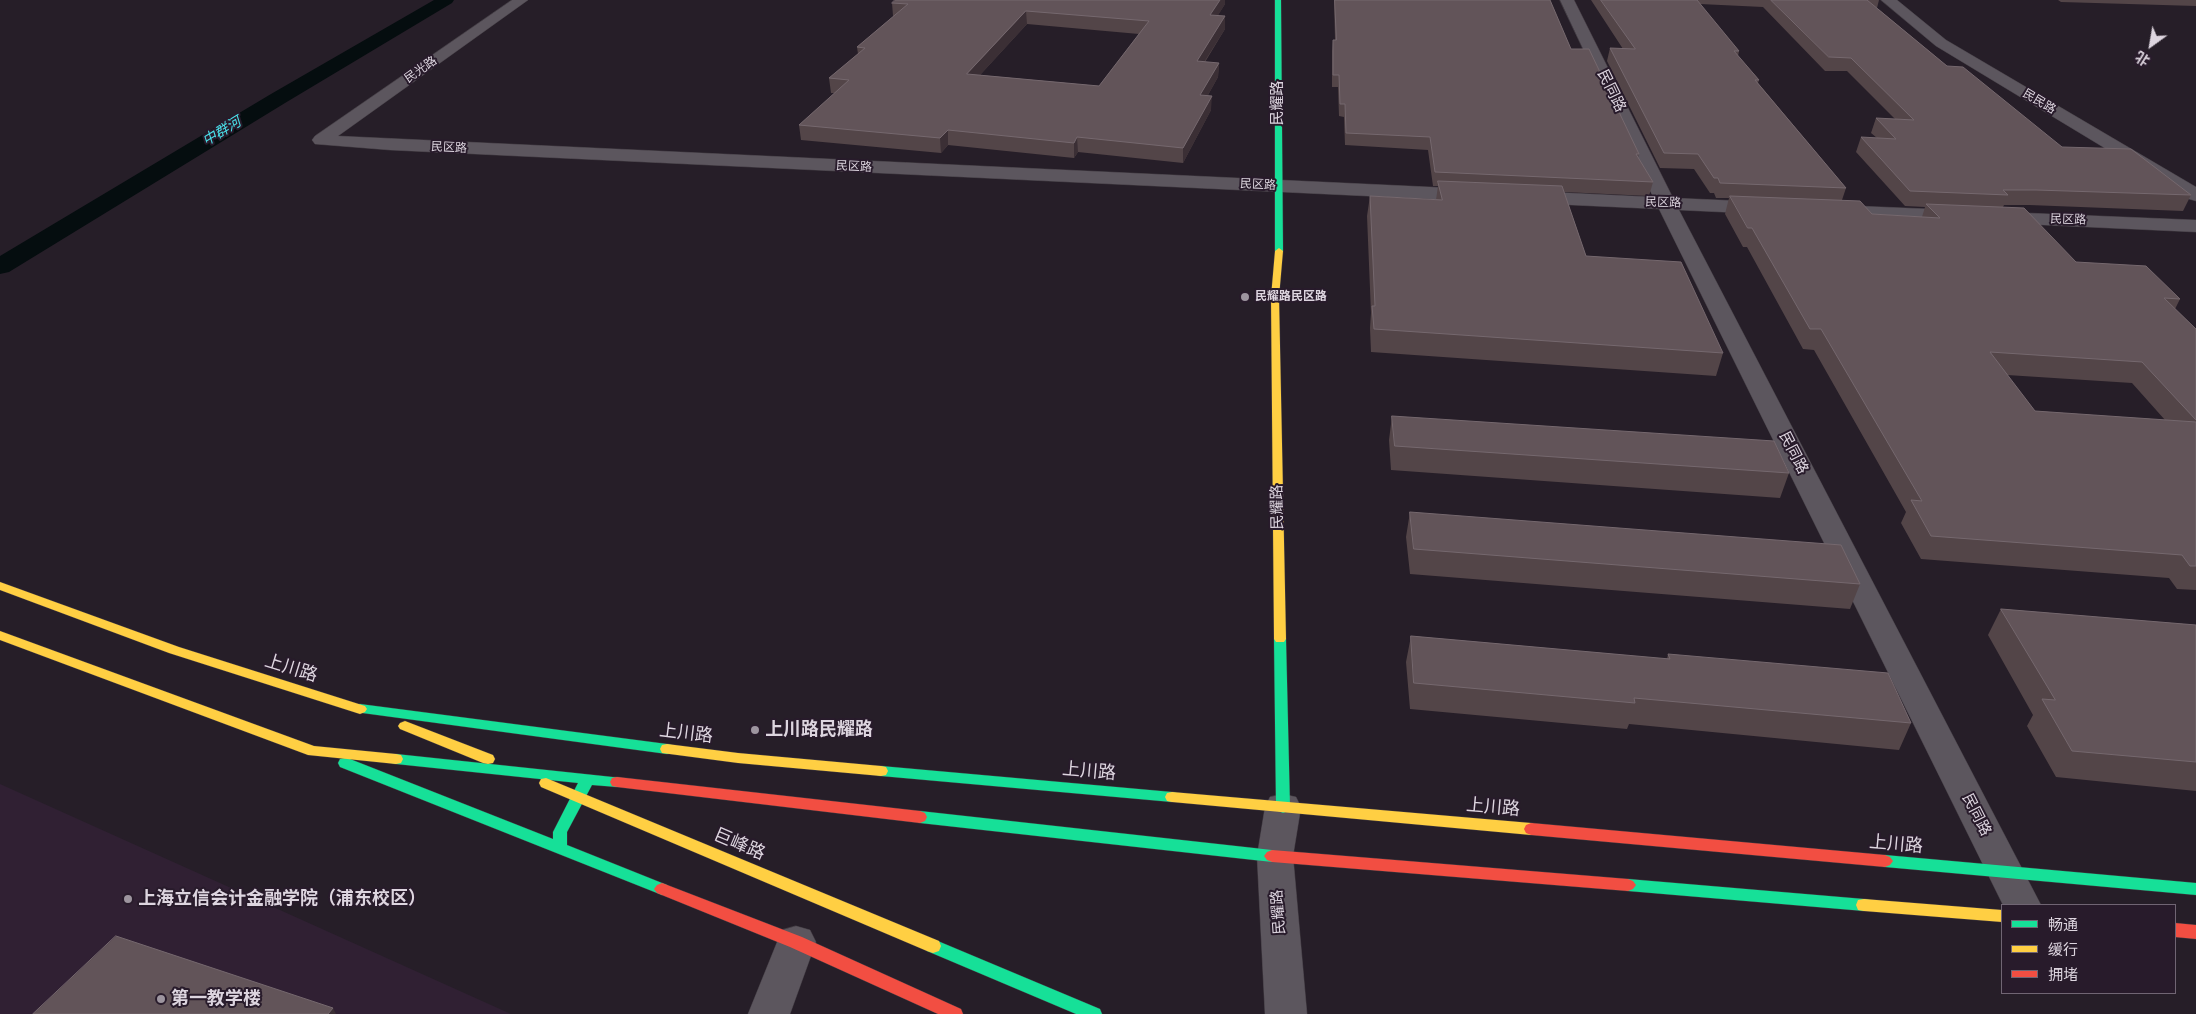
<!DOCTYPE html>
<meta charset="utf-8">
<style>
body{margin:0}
#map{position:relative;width:2196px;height:1014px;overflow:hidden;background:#261e28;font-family:"Varela Round","Noto Sans SC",sans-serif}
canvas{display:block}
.legend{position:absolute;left:2001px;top:904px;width:175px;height:90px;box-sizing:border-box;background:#281b2b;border:1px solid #706573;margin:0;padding:6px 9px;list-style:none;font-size:15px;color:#ddd5df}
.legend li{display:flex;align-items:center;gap:10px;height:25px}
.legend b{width:25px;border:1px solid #706573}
.north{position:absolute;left:2126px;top:20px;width:50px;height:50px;-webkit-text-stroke:4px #281b2b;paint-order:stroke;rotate:212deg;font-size:14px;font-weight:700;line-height:20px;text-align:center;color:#ddd5df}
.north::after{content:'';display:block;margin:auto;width:18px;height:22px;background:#ddd5df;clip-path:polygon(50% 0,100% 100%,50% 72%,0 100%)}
</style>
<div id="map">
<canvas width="2196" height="1014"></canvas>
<ul class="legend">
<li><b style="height:6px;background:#16e098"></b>畅通</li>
<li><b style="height:6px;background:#ffcf43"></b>缓行</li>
<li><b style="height:6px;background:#f24e42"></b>拥堵</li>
</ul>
<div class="north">北</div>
</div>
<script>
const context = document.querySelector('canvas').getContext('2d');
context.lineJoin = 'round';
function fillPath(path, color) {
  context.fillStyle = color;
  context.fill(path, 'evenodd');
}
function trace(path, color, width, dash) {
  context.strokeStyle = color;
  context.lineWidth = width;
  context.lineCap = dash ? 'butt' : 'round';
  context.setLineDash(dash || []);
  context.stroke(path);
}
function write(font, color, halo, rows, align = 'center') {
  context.font = font + ' "Varela Round","Noto Sans SC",sans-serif';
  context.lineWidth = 4;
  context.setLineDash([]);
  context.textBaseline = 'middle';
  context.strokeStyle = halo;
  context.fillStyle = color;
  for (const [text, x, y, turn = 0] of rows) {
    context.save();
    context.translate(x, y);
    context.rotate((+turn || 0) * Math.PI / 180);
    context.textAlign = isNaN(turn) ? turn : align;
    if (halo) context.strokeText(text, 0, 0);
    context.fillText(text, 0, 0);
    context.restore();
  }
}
const built = new Path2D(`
 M0 784 511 1014H0Z`);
const canal = new Path2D(`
 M434 0H454L452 3 285 103 9 272 0 274V256L271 94Z`);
const street = new Path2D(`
 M512 0H528L338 136 1473 189 1480 191 1483 195 1480 199 1473 201 390 150 315 144 312 140 315 136Z
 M1560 0H1574L1673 198 1765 202 1772 204 1775 208 1772 212 1765 214 1679 210 2041 905H2003L1659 209 1528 203 1521 201 1518 197 1521 193 1528 191 1653 197Z
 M1881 0H1897L1946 40 2196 187V201L2189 199 1936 46Z
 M1833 205 2196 220V232L1826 215 1823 211 1826 207Z
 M1283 794 1296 797 1301 807 1293 856 1307 1014H1265L1257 856 1265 807 1270 797Z
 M796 926 810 930 816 942 790 1014H748L782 930Z`);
const fast = new Path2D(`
 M1275 0H1281L1283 251 1279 254 1275 251Z
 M1280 635 1284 636 1286 639 1290 807 1288 811 1283 813 1278 811 1276 807 1274 639 1276 636Z
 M360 704 667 744 672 745 674 749 672 753 667 754 355 712 353 709 355 706Z
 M396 754 622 778 624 782 622 786 617 787 592 785 567 832V845L667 885 670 889 667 893 662 895 657 893 340 767 338 763 340 759 345 758 350 759 553 839V832L578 783 396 764 391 763 389 759 391 755Z
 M881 766 1172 792 1177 793 1179 797 1177 801 1172 802 881 776 876 775 874 771 876 767Z
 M920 811 1272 850 1277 852 1280 856 1277 860 1272 862 920 823 915 821 913 817 915 813Z
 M1885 855 2196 883V895L1885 867 1880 865 1877 861 1880 857Z
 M1628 879 1864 899 1870 900 1872 905 1870 910 1864 911 1628 891 1623 889 1620 885 1623 881Z
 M933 939 1100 1009 1102 1014H1076L927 951 925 946 927 941Z`);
const slow = new Path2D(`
 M1279 248 1283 251 1279 297 1286 639 1284 642H1276L1274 639 1271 297 1275 251Z
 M0 582 179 647 365 706 367 709 365 712 360 714 169 653 0 590Z
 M0 631 314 746 396 754 401 755 403 759 401 763 396 764 308 755 0 640Z
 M405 721 493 755 495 759 493 763 488 764 483 763 400 729 398 726 400 723Z
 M667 744 738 753 881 766 886 767 888 771 886 775 881 776 738 763 662 753 660 749 662 745Z
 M546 778 939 941 941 946 939 951 933 953 927 951 541 787 539 783 541 779Z
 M1172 792 1531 823 1536 825 1538 829 1536 833 1531 835 1172 802 1167 801 1165 797 1167 793Z
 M1864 899 2002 910V922L1864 911 1858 910 1856 905 1858 900Z`);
const jam = new Path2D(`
 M617 777 920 811 925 813 927 817 925 821 920 823 617 787 612 786 610 782 612 778Z
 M1531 823 1885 855 1890 857 1893 861 1890 865 1885 867 1531 835 1526 833 1524 829 1526 825Z
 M1272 850 1628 879 1633 881 1636 885 1633 889 1628 891 1272 862 1267 860 1264 856 1267 852Z
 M662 883 802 937 961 1009 963 1014H938L790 947 657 893 654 889 657 885Z
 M2175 923 2196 925V939L2175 937Z`);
const wall = new Path2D(`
 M1334 0H1550L1571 49 1639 154 1638 158 1653 182 1649 196 1564 192 1586 256 1723 353 1716 376 1371 352 1370 328 1371 313 1367 216 1370 196 1436 200 1438 186H1433L1428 150 1345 145 1344 117 1339 116 1338 87H1332V51L1333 40H1335Z
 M1591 0H1879L1877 8 1947 66 2062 147 2191 195 2183 211 2029 205H2004L2003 207 2076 262 2180 299 2175 309 2196 329V590L2177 589 2169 578 1921 559 1901 523 1906 512 1814 350 1803 349 1747 247H1743L1725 214 1729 198H1716L1714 193H1710L1694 169 1660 168 1607 61 1610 48 1623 49ZM1700 4 1763 7 1825 71H1847L1895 119 1876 118 1871 133 1877 138 1861 137 1856 152 1905 206 1925 207 1922 217 1872 214 1842 200 1846 188 1758 83 1759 80 1738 56 1739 51ZM2007 375 2132 383 2165 420 2035 411Z
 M2058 0H2196V6L2061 2Z
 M892 3 1225 4 1218 15 1225 29 1205 62 1219 63 1218 77 1208 95 1211 110 1183 163 1078 152 1074 158 948 145 941 153 801 140 799 125 835 93H831L829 78 858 54 857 47 894 16H893ZM1027 24 1139 34 1099 86 980 75Z
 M1392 416 1789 473 1780 498 1391 470 1389 440Z
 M1410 512 1860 584 1850 609 1410 574 1406 537Z
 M2001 609 2196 625V791L2056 777 2027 726 2033 715 1988 635Z
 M1411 636 1667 659 1668 654 1911 723 1899 750 1629 724 1627 729 1410 709 1406 662Z`);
const shadedWall = new Path2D(`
 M1219 0H1225V4L1210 28V15Z
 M1026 11 1027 24 968 88 967 74Z
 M1225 16V29L1196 75 1197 61Z
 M1219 63 1218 77 1200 109V95Z
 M1212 96 1211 110 1183 163V148Z
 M948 130V145L941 153 940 138Z
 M1077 137 1078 152 1074 158V143Z
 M333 1008 336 1014H328Z`);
const building = new Path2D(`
 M895 0H1220L1210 15 1225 16 1197 61 1219 63 1200 95 1212 96 1183 148 1077 137 1074 143 948 130 940 138 799 125 849 80 829 78 865 48 857 47 908 4 892 3ZM1026 11 1149 21 1099 86 967 74Z
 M1335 0H1550L1571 49H1589L1639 154H1636L1653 182 1435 172 1430 137 1346 133 1345 104H1340L1339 75H1333V40H1336Z
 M1601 0H1697L1739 51H1734L1759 80H1755L1846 188 1720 183 1718 178H1714L1698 154 1664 153 1610 48 1635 49Z
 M1771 0H1867L1947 66 1963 67 2062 147 2131 149 2191 195 2036 190H2003L2008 195 1910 191 1861 137 1896 139 1876 118 1914 120 1851 58 1829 57Z
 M1438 181 1562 186 1586 256 1681 262 1723 353 1374 329 1372 306H1375L1370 196 1442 200Z
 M1730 196 1860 201 1872 214 1940 218 1926 204 2024 208 2076 262 2146 266 2180 299 2164 298 2196 329V420L2142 362 1990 352 2035 411 2196 422V566H2190L2182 555 1931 536 1911 500 1922 501 1821 329H1810L1752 228H1748Z
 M1392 416 1774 441 1789 473 1395 446Z
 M1410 512 1841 545 1860 584 1414 549Z
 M2001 609 2196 625V762L2072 751 2042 699 2055 700Z
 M1411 636 1670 659 1668 654 1888 673 1911 723 1634 698 1635 703 1414 683Z
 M116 936 333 1008 328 1014H33Z`);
const markers = [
 [1245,297,5,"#9d959f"],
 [755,730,5,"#9d959f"],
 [128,899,5,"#9d959f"],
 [161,999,5,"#9d959f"]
];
const farStreetnames = [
 ["民光路",421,70,-35],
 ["民民路",2039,102,31],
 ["民区路",449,148,3],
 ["民区路",854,167,3],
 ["民区路",1258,185,3],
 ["民区路",1663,203,2],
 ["民区路",2068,220,2]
];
const farPoinames = [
 ["民耀路民区路",1255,297]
];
const farWaternames = [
 ["中群河",222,132,-31]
];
const streetNames = [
 ["民同路",1611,91,64],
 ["民耀路",1278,103,-90],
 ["民同路",1793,453,63],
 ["民耀路",1278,507,-91],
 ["民同路",1976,815,63],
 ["民耀路",1279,912,-94]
];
const nearStreetnames = [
 ["上川路",291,669,17],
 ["上川路",686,734,7],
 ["上川路",1089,772,5],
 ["上川路",1493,808,5],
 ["巨峰路",739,845,23],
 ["上川路",1896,845,5]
];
const nearPoinames = [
 ["上川路民耀路",765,730],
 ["上海立信会计金融学院（浦东校区）",138,899],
 ["第一教学楼",171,999]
];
fillPath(built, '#302033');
fillPath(canal, '#050d0f');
trace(street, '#403a41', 1);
trace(fast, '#403a41', 1);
trace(slow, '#403a41', 1);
trace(jam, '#403a41', 1);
fillPath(street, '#5c565e');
fillPath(fast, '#16e098');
fillPath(slow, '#ffcf43');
fillPath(jam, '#f24e42');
fillPath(wall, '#534548');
fillPath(shadedWall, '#3b2f35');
fillPath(building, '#625459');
trace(building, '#75686e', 1);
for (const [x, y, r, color] of markers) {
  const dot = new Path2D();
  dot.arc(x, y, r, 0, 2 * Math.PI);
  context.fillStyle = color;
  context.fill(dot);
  trace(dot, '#281b2b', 2);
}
write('12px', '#ddd5df', '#281b2b', farStreetnames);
write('bold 12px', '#ddd5df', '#281b2b', farPoinames, 'left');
write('italic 14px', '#4ae2ea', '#281b2b', farWaternames);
write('15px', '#ddd5df', '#281b2b', streetNames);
write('18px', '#ddd5df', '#281b2b', nearStreetnames);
write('bold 18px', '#ddd5df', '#281b2b', nearPoinames, 'left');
</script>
